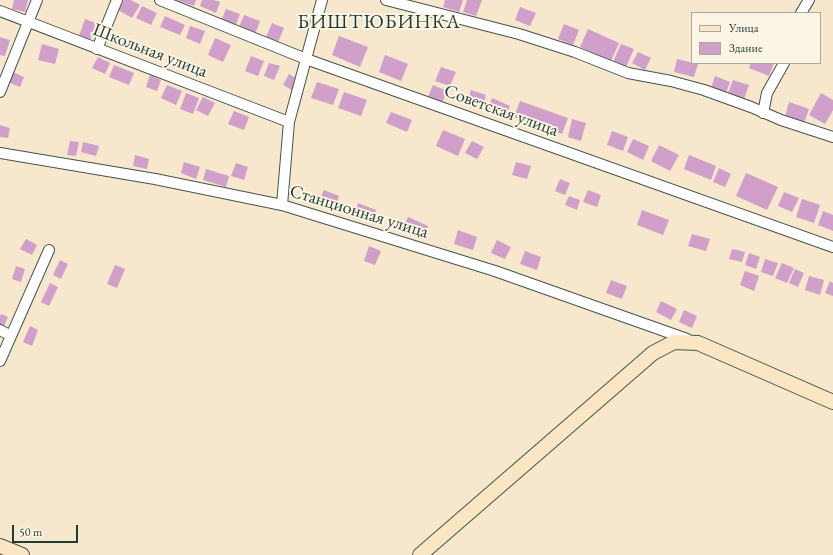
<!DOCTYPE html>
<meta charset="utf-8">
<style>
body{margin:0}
#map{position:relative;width:833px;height:555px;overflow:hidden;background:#f6e7cd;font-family:"EB Garamond",serif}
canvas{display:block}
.legend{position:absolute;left:691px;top:12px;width:130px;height:52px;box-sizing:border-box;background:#fcf5e5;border:1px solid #a4ab9e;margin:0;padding:5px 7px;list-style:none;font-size:12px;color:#1f3d34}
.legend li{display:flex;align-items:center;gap:8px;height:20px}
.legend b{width:20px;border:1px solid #a4ab9e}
.scale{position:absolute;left:12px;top:525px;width:66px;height:18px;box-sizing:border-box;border:2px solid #1f3d34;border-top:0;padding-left:5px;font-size:12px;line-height:14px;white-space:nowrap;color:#1f3d34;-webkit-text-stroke:3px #fcf5e5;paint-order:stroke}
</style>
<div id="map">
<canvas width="833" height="555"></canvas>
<ul class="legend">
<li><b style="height:5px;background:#fbe6c4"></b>Улица</li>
<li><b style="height:11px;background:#d0a0cb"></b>Здание</li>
</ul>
<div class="scale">50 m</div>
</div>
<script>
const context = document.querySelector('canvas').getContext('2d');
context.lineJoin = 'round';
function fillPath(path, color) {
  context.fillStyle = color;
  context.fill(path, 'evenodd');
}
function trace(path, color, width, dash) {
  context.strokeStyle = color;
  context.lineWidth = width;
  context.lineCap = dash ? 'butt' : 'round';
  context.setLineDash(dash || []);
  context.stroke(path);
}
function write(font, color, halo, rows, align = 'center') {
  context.font = font + ' "EB Garamond",serif';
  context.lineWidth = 4;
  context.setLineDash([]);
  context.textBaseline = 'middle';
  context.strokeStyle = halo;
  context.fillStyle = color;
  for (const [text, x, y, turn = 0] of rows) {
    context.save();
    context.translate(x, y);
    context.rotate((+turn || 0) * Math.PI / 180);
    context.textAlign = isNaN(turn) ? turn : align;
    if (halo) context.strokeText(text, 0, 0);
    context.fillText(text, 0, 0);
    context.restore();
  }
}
const building = new Path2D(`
 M14 0H28L25 12 12 9Z
 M124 0H131L140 5 132 18 118 10Z
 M176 0H196L194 6Z
 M202 0H214L220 2 216 13 200 6Z
 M445 0H463L459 12 443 7Z
 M467 0H482L476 16 463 12Z
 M142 6 157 13 151 25 136 18Z
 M520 7 536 13 530 26 515 20Z
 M226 9 240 14 236 25 222 19Z
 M244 15 260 21 255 34 239 27Z
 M165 16 185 25 180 35 160 27Z
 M85 19 96 23 90 40 79 36Z
 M272 23 284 28 278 42 266 37Z
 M564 24 579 30 573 45 558 39Z
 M190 26 205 31 200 44 186 38Z
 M588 29 619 43 611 61 580 47Z
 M339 36 368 47 360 67 332 55Z
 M0 37 10 40 5 56 0 55Z
 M215 38 231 45 223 62 208 55Z
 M42 44 59 49 55 64 38 60Z
 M621 44 634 49 626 67 613 62Z
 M638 52 651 58 645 70 632 63Z
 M385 55 408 64 401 81 379 72Z
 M251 56 264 61 258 76 245 71Z
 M98 57 110 63 105 74 92 68Z
 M677 59 698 64 694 77 674 72Z
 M269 63 280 66 274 80 264 76Z
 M751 63H774L769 76 749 68Z
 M114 65 134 73 129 85 109 77Z
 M441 67 456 72 450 86 435 81Z
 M13 72 24 77 20 87 8 82Z
 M289 74 297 79 292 90 283 85Z
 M150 75 161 80 157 91 146 87Z
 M715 76 730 82 726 93 711 88Z
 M733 80 749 85 744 99 728 93Z
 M317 82 339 89 333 105 311 98Z
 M167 85 182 91 176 105 161 98Z
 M433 85 447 91 442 103 428 97Z
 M471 90 486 95 482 109 467 105Z
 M344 92 367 100 361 116 338 108Z
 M186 93 199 98 193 114 180 109Z
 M821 93 833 100V110L825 124 809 115Z
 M203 97 215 103 208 116 196 110Z
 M492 98 510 106 505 118 487 111Z
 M520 101 568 118 562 134 514 117Z
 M789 102 809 109 804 123 785 117Z
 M234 111 249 117 244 130 228 124Z
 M391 112 412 120 407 132 386 123Z
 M572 119 586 123 581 141 568 137Z
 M0 125 10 128 8 138 0 137Z
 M443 130 465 139 458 156 436 146Z
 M612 131 628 137 623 151 607 145Z
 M633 139 649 146 643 160 627 152Z
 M70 141 79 142 76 156 67 155Z
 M472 141 484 147 477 159 465 153Z
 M83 142 99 146 96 156 81 152Z
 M659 145 679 155 670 171 651 161Z
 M135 155 149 159 147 169 133 166Z
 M689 155 716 166 711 180 684 169Z
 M184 162 200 167 196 179 181 173Z
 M516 162 531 166 527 179 512 175Z
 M236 163 248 167 244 180 231 176Z
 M719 168 731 174 725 187 713 182Z
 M206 169 229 176 226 187 203 180Z
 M746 173 778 187 767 210 736 196Z
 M560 179 570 183 565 195 555 191Z
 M324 190 339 196 334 209 318 203Z
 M588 190 601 195 597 207 583 202Z
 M784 192 799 198 792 212 778 206Z
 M569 196 580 200 577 210 565 205Z
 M802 199 820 205 814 223 796 217Z
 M358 203 376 210 371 223 353 216Z
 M642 210 669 220 663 235 637 225Z
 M823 211 833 215V231L818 225Z
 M408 217 428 226 422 239 402 230Z
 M458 230 477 237 473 250 454 244Z
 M692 234 710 239 706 251 688 246Z
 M26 239 37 245 32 255 20 249Z
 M497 240 511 247 505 259 491 253Z
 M369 246 381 251 375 265 364 261Z
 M732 249 745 252 742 262 729 259Z
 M525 251 541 257 537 270 520 264Z
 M749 253 760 257 756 269 745 265Z
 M765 259 778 263 773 276 761 272Z
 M60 260 68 264 61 279 53 275Z
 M782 263 794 268 787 283 775 278Z
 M115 265 125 269 117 288 107 284Z
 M16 266 25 269 21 282 12 279Z
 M795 269 804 273 798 287 789 283Z
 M745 271 759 276 754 291 740 285Z
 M809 276 824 280 820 295 805 290Z
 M611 280 627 286 622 299 606 293Z
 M830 281 833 283V296L825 293Z
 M50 283 58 287 49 306 41 302Z
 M661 301 677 309 671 320 656 312Z
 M684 310 697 316 692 328 679 322Z
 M1 314 8 317 4 326 0 324V317Z
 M30 326 38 330 32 346 23 342Z`);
const street = new Path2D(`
 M160 0 306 59 833 247
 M386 0 519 34 575 52 628 73 671 81 704 90 751 107 781 120 833 137
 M0 11 289 122
 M801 13 809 0
 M97 49 117 0
 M0 92 37 0
 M763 113 767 93 784 63
 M0 153 155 179 282 205 495 271 687 339
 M282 205 289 122 322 0
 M0 330 11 336
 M0 361 49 250`);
const secondary = new Path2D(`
 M0 546 22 555
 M420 555 653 353 674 342 698 343 833 402`);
const streetNames = [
 ["Школьная улица",150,51,21],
 ["Советская улица",501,111,20],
 ["Станционная улица",359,212,17]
];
const quarterNames = [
 ["БИШТЮБИНКА",379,23]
];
fillPath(building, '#d0a0cb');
trace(street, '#3f564b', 12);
trace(secondary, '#3f564b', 16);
trace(street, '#fff', 10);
trace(secondary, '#fbe6c4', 14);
write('18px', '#1f3d34', '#fcf5e5', streetNames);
context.letterSpacing = '1px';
write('20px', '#1f3d34', '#fcf5e5', quarterNames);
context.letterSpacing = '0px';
</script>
